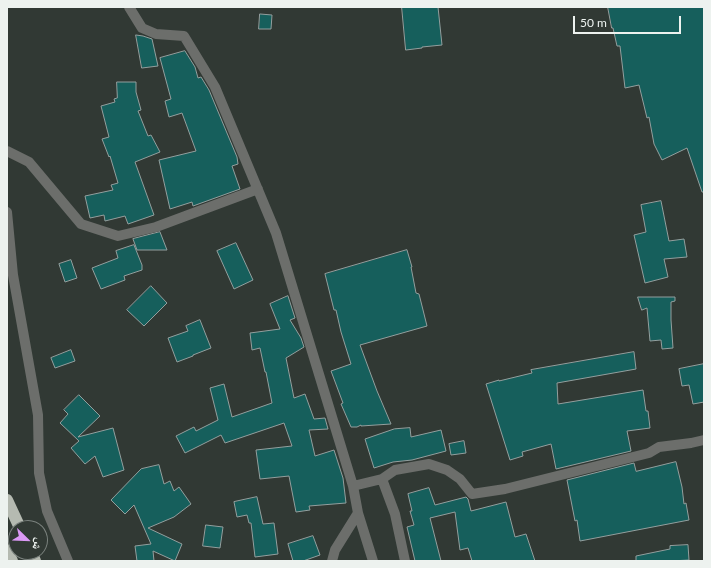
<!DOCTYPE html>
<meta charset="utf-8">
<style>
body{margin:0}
#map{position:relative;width:711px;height:568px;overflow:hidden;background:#313934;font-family:Lato,"Noto Naskh Arabic",sans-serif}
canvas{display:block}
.frame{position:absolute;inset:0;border:8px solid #edf2ef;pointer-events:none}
.north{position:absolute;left:8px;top:520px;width:40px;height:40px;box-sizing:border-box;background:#313934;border:1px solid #7c837f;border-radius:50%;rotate:113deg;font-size:11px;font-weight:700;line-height:16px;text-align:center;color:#edf2ef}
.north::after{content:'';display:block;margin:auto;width:14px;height:18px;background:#db99f5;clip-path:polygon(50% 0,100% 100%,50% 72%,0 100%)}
.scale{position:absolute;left:573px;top:16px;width:108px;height:18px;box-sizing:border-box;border:2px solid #edf2ef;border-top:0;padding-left:5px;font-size:12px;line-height:14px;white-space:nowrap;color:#edf2ef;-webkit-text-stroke:3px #313934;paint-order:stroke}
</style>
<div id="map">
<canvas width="711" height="568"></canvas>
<div class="frame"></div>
<div class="north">ش</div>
<div class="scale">50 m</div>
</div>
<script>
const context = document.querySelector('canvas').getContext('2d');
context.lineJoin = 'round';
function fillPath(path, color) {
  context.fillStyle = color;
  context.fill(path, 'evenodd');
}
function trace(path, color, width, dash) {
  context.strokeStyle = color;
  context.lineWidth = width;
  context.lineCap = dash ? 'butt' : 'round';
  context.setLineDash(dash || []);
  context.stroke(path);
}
const building = new Path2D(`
 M402 7H438L442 45 422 47V48L406 50Z
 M608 7H704V192H702L687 148 662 160 654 144 649 117 647 118 639 85 625 88 620 46H617L613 28H612Z
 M260 14 272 15 271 29H259Z
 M136 35 143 36 152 39 158 66 142 68Z
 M185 51 195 67 198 78 201 77 209 90 237 157 238 164 232 166 240 189 193 206 192 202 170 209 159 160 196 151 182 113 169 117 165 101 171 99 160 58Z
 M117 82H136V92L141 110 138 111 148 136 151 135 160 152 135 162 154 215 128 224 125 216 105 221 104 215 90 218 85 196 113 190 111 185 118 183 110 156 109 157 102 139 109 137 101 106 115 102 114 99 117 98Z
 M661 201 669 241 684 239 687 257 664 259 668 277 645 283 634 235 646 232 641 205Z
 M160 232 167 250H137L133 239Z
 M236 243 253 280 234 289 217 251Z
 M134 245 142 265V270L124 276 125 280 101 289 92 268 118 258 116 251Z
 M407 250 412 267H411L416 293 419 294 427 326 360 345 377 391 391 424 361 426V425L357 427H351L341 404 343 403 331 371 351 364 341 332 336 310H334L325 274Z
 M71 260 77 278 65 282 59 264Z
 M151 286 167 303 144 326 127 310Z
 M288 296 295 318 290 320 301 338 304 347 286 358 294 398 305 394 314 419 325 418 328 429 309 430 315 456 334 450 343 478 346 503 309 506 310 510 296 512 289 476 260 479 256 450 292 446 284 423 225 443 221 435 185 453 176 436 194 427 196 431 218 420 210 388 224 384 232 417 272 403 266 372H265L260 348 252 350 250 333 280 329 270 304Z
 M638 297H675V301L671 302V320L673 348 662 349 661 340 650 341 647 308 642 310Z
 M200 320 211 348 193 355V356L177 362 168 338 188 331 186 326Z
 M71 350 75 361 55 368 51 358Z
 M634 352 636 369 557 383 558 404 643 390 646 411H648L650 428 627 431 631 451 556 469 551 444 522 452 523 456 510 460 486 384 499 380V381L532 373 531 370Z
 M704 364V402L693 404 689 385 682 386 679 369Z
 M79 395 100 416 78 437 113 428 124 470 103 477 95 456 85 464 71 448 79 441 60 423 68 414 64 410Z
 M410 428 411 437 441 430 446 451 412 460 393 462 374 468 365 439 394 429Z
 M464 441 466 453 451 455 449 444Z
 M676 462 682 487 684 504 686 503 689 520 580 541 577 520 575 521 567 480 634 463 636 471Z
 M159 465 164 484 170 481 174 491 179 487 191 504 174 517 148 528 182 544 175 561 153 551 154 561H137L135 546 151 544 134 505 125 514 111 500 141 469Z
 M429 488 435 505 466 497 468 499 471 511 506 502 515 537 526 534 535 561H472L468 548 460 550 455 512 430 518 441 561H415L407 527 414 525 410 511H412L408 494Z
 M257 497 263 524 274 523 278 554 255 557 251 523H249L247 515 237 517 234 502Z
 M206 525 223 527 220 548 203 546Z
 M313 536 320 555 303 561H293L288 544Z
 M688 545 689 560 671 561H636V556L670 549V546Z`);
const minor = new Path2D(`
 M129 7 142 28 156 34 184 36 215 87 276 233 353 486 358 513 335 550 332 561
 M7 151 29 162 81 224 118 236 156 227 258 189
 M7 212 13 275 38 415 39 473 47 511 68 561
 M382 479 395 514 405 561
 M353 486 382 479 395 470 429 464 447 470 460 479 472 494 505 489 649 453 659 447 691 443 704 440
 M358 513 373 561`);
const highway = new Path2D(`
 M7 500 20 528
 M7 550 12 561
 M31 552 35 561`);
fillPath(building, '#165f5c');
trace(building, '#939f9e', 1);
trace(minor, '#6c6e6b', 10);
trace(highway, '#b5bab1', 12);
</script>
